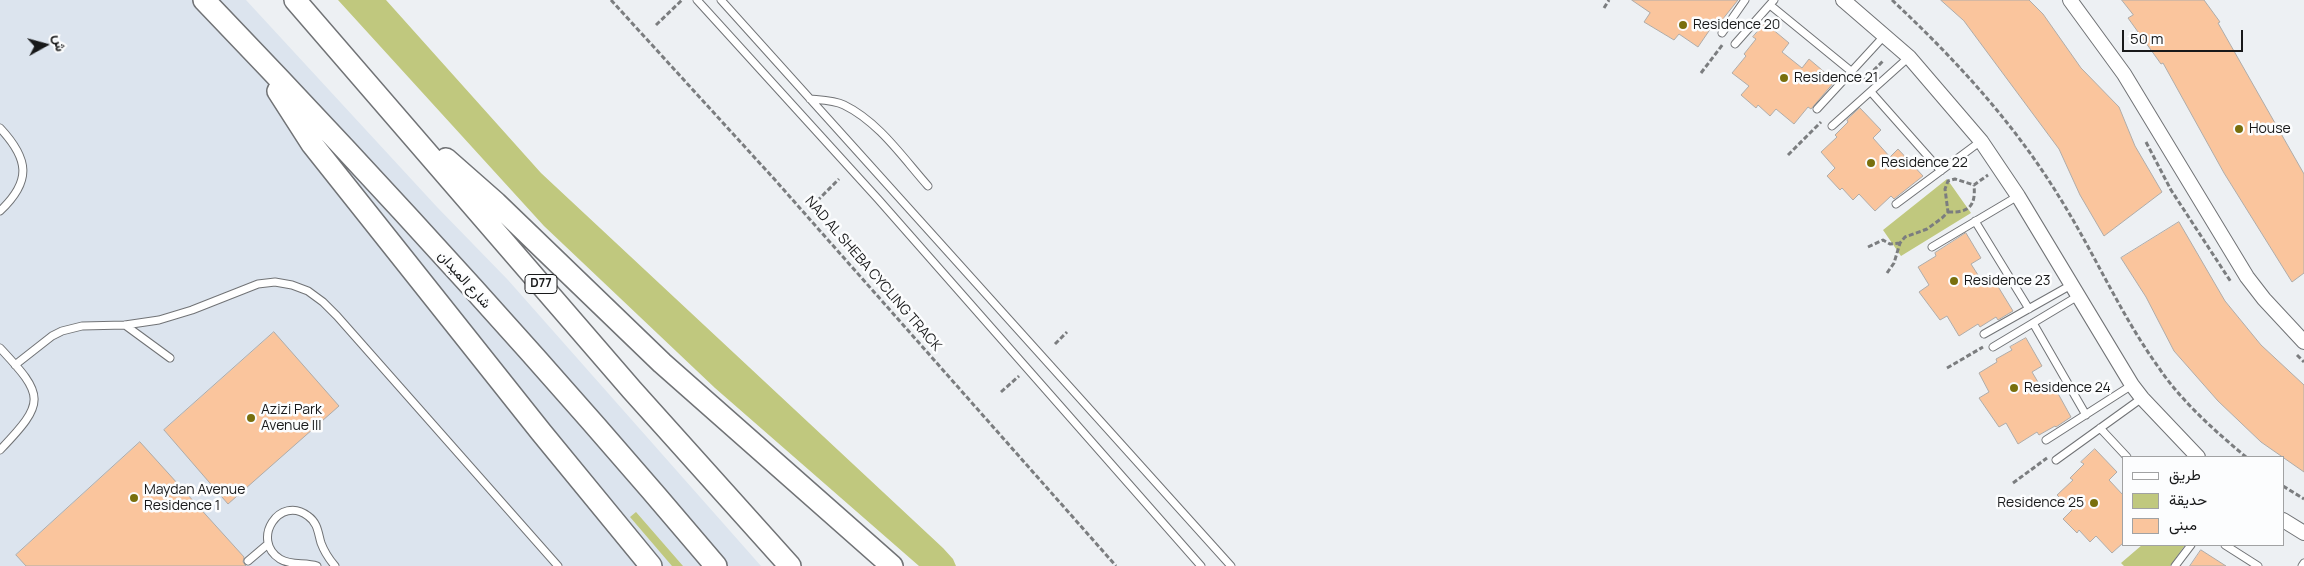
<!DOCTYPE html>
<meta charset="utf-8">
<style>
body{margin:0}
#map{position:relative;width:2304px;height:566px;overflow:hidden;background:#edf0f3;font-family:Manrope,Vazirmatn,sans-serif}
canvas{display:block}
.legend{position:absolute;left:2122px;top:456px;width:162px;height:90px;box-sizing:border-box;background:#fcfdfe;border:1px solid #a1a2a3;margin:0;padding:6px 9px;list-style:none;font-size:15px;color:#18191a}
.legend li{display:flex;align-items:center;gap:10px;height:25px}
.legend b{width:25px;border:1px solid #a1a2a3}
.north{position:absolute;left:20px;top:20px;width:50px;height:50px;-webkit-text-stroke:4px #fcfdfe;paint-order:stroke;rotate:83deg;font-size:14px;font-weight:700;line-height:20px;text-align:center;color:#18191a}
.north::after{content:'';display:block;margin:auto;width:18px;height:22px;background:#18191a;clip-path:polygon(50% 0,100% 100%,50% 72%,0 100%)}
.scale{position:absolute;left:2122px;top:30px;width:121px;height:22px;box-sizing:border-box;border:2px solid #18191a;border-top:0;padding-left:6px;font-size:15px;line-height:18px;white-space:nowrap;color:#18191a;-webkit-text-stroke:4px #fcfdfe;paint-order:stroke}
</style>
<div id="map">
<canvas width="2304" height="566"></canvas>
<ul class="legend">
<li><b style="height:6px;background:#fff"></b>طريق</li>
<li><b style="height:14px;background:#c0c87e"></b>حديقة</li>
<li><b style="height:14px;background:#fac59d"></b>مبنى</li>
</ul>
<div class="north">ش</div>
<div class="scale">50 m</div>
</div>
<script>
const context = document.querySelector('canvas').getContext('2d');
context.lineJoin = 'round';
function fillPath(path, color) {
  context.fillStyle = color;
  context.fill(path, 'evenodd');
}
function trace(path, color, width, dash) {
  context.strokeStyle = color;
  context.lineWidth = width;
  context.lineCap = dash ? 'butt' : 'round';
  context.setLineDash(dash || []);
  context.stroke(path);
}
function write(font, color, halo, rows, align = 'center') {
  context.font = font + ' Manrope,Vazirmatn,sans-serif';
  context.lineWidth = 5;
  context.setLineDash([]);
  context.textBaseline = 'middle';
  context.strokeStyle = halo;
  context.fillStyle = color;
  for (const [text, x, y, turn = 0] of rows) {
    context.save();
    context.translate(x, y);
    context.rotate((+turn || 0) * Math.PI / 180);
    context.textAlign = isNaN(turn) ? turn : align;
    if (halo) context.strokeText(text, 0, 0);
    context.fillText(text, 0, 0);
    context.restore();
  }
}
const built = new Path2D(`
 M0 0H246L437 207 508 280 761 566H0Z`);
const green = new Path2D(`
 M338 0H386L541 173 943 548 953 559 956 566H919L715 388 544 226Z
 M1947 179 1971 213 1901 256 1883 230Z
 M636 512 683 566H672L630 517Z
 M2142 545H2185L2170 566H2124L2121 563Z`);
const building = new Path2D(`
 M1632 0H1738L1714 30 1711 28 1698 47 1679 34 1674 40 1644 22 1650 13Z
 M1941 0H2029L2043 14 2081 68 2119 107 2135 146 2162 192 2104 236 2080 195 2059 149 1964 21Z
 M2122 0H2204L2220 22 2218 23 2304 174V273L2292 282 2224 173 2163 63 2161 64 2128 18 2133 15Z
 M1765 23 1789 43 1782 52 1802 68 1809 59 1835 81 1811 109 1808 107 1794 124 1776 109 1770 116 1758 105 1756 108 1741 95 1749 86 1732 73 1746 56 1744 54 1756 39 1753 37Z
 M1860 108 1881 130 1873 138 1890 157 1898 149 1923 176 1894 199 1891 196 1875 211 1859 194 1853 200 1842 188 1840 190 1827 176 1835 168 1821 152 1837 137 1835 135 1848 122 1847 120Z
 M2179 222 2225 301 2261 345 2304 385V472L2261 442 2218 401 2174 351 2146 297 2121 258Z
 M1966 233 1981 258 1971 264 1985 286 1994 280 2013 311 1998 320 1996 317 1980 327 1978 324 1959 336 1947 316 1940 320 1919 292 1929 285 1918 267 1936 256 1935 253Z
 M274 332 339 406 228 504 164 430Z
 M2026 338 2042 366 2032 372 2045 394 2055 388 2071 417 2056 427 2055 426 2039 435 2037 432 2018 444 2006 423 1999 427 1979 398 1989 392 1979 373 1997 362 1996 359 2012 350 2010 347Z
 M140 442 244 557 243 562 246 566H26L16 555Z
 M2095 449 2117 472 2109 480 2123 495V543L2112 553 2096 536 2090 542 2079 530 2077 533 2063 519 2072 510 2057 495 2073 480 2070 478 2084 464 2081 462Z
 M2201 550 2226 566H2190Z`);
const path = new Path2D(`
 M611 0 776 181 1116 566
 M1892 0C1955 59 2013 122 2058 195 2094 252 2120 314 2159 368 2182 402 2215 431 2246 457
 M1604 8 1609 0
 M656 25 682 0
 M1701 73 1723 44
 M1863 81 1883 61
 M2146 142 2171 190 2231 282
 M1788 155 1821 122
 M817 201 839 179
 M1948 212C1969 213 1976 206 1974 185
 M1868 247 1883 240 1890 244 1900 243
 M1887 273 1894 263 1900 243 1905 237 1927 229 1942 218 1948 212 1945 189 1948 181 1955 179 1974 185 1988 175
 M1055 344 1067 332
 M2297 355 2304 362
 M1947 368 1983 347
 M1001 392 1019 376
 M2013 483 2047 458
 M2283 486 2304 499`);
const service = new Path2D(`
 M697 0 878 199 1201 566
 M721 0 1231 566
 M1770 5 1852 72
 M1722 33 1745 0
 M1735 44 1774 0
 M1871 92 1941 171
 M810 99C821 100 834 100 844 105 879 122 903 158 928 186
 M1817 109 1885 35
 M1832 126 1909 57
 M0 128C29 159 32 181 0 211
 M1896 204 1981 141
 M1975 221 2029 309
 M1932 247 2018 196
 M2033 323 2086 415
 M125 325 170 358
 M1984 334 2071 285
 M1993 347 2078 296
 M0 348C45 396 46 402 0 450
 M15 365 52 336 62 331 82 326 125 325 159 320 192 310 258 284 275 282 292 285 308 291 323 302 337 316 558 566
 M2100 428 2127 457
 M2046 440 2132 385
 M2056 460 2142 398
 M2225 545 2258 566
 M248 561 268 544
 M317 566C305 562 291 566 280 559 250 540 280 494 308 516 318 523 318 533 321 543 324 551 329 559 335 566
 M2175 566 2191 545
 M2302 566 2304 563`);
const minor = new Path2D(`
 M1843 0 1909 57 1981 141 2018 196 2132 385 2142 398 2198 457
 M2070 0 2124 74 2247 277 2264 299 2304 342
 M2283 520 2304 533`);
const primary = new Path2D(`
 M204 0C380 183 552 372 716 566
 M295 0 632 390 790 566
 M278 91 312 144 541 432 651 566
 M446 159 496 203 662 363 892 566`);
const markers = [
 [1683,25,5,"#786f0d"],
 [1784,78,5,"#786f0d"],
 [2239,129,5,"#786f0d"],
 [1871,163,5,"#786f0d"],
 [1954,281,5,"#786f0d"],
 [2014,388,5,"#786f0d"],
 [251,418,5,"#786f0d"],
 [134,498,5,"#786f0d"],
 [2094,503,5,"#786f0d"]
];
const shields = [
 [541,284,32]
];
const shieldNames = [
 ["D77",541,284]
];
const poiNames = [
 ["Residence 20",1693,25],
 ["Residence 21",1794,78],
 ["House",2249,129],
 ["Residence 22",1881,163],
 ["Residence 23",1964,281],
 ["Residence 24",2024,388],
 ["Azizi Park",261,410],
 ["Avenue III",261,426],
 ["Maydan Avenue",144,490],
 ["Residence 1",144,506],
 ["Residence 25",2084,503,"right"]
];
const streetNames = [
 ["NAD AL SHEBA CYCLING TRACK",873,274,49],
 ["شارع الميدان",464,280,48]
];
fillPath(built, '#dce4ee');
fillPath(green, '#c0c87e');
fillPath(building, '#fac59d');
trace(building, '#afaca9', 1);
trace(service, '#717376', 9);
trace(minor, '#717376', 16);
trace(primary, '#717376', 24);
trace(path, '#7b7d7f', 3, [5, 2.5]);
trace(service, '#fff', 7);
trace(minor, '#fff', 14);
trace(primary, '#fff', 21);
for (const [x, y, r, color] of markers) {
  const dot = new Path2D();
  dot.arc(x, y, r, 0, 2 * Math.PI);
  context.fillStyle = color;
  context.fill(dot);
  trace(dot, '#fcfdfe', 2);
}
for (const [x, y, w] of shields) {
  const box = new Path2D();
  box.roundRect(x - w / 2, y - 9.5, w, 19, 4);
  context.fillStyle = '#fcfdfe';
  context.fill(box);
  trace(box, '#18191a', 1);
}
write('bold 12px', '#18191a', null, shieldNames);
write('14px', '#18191a', '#fcfdfe', poiNames, 'left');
write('14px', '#18191a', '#fcfdfe', streetNames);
</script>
